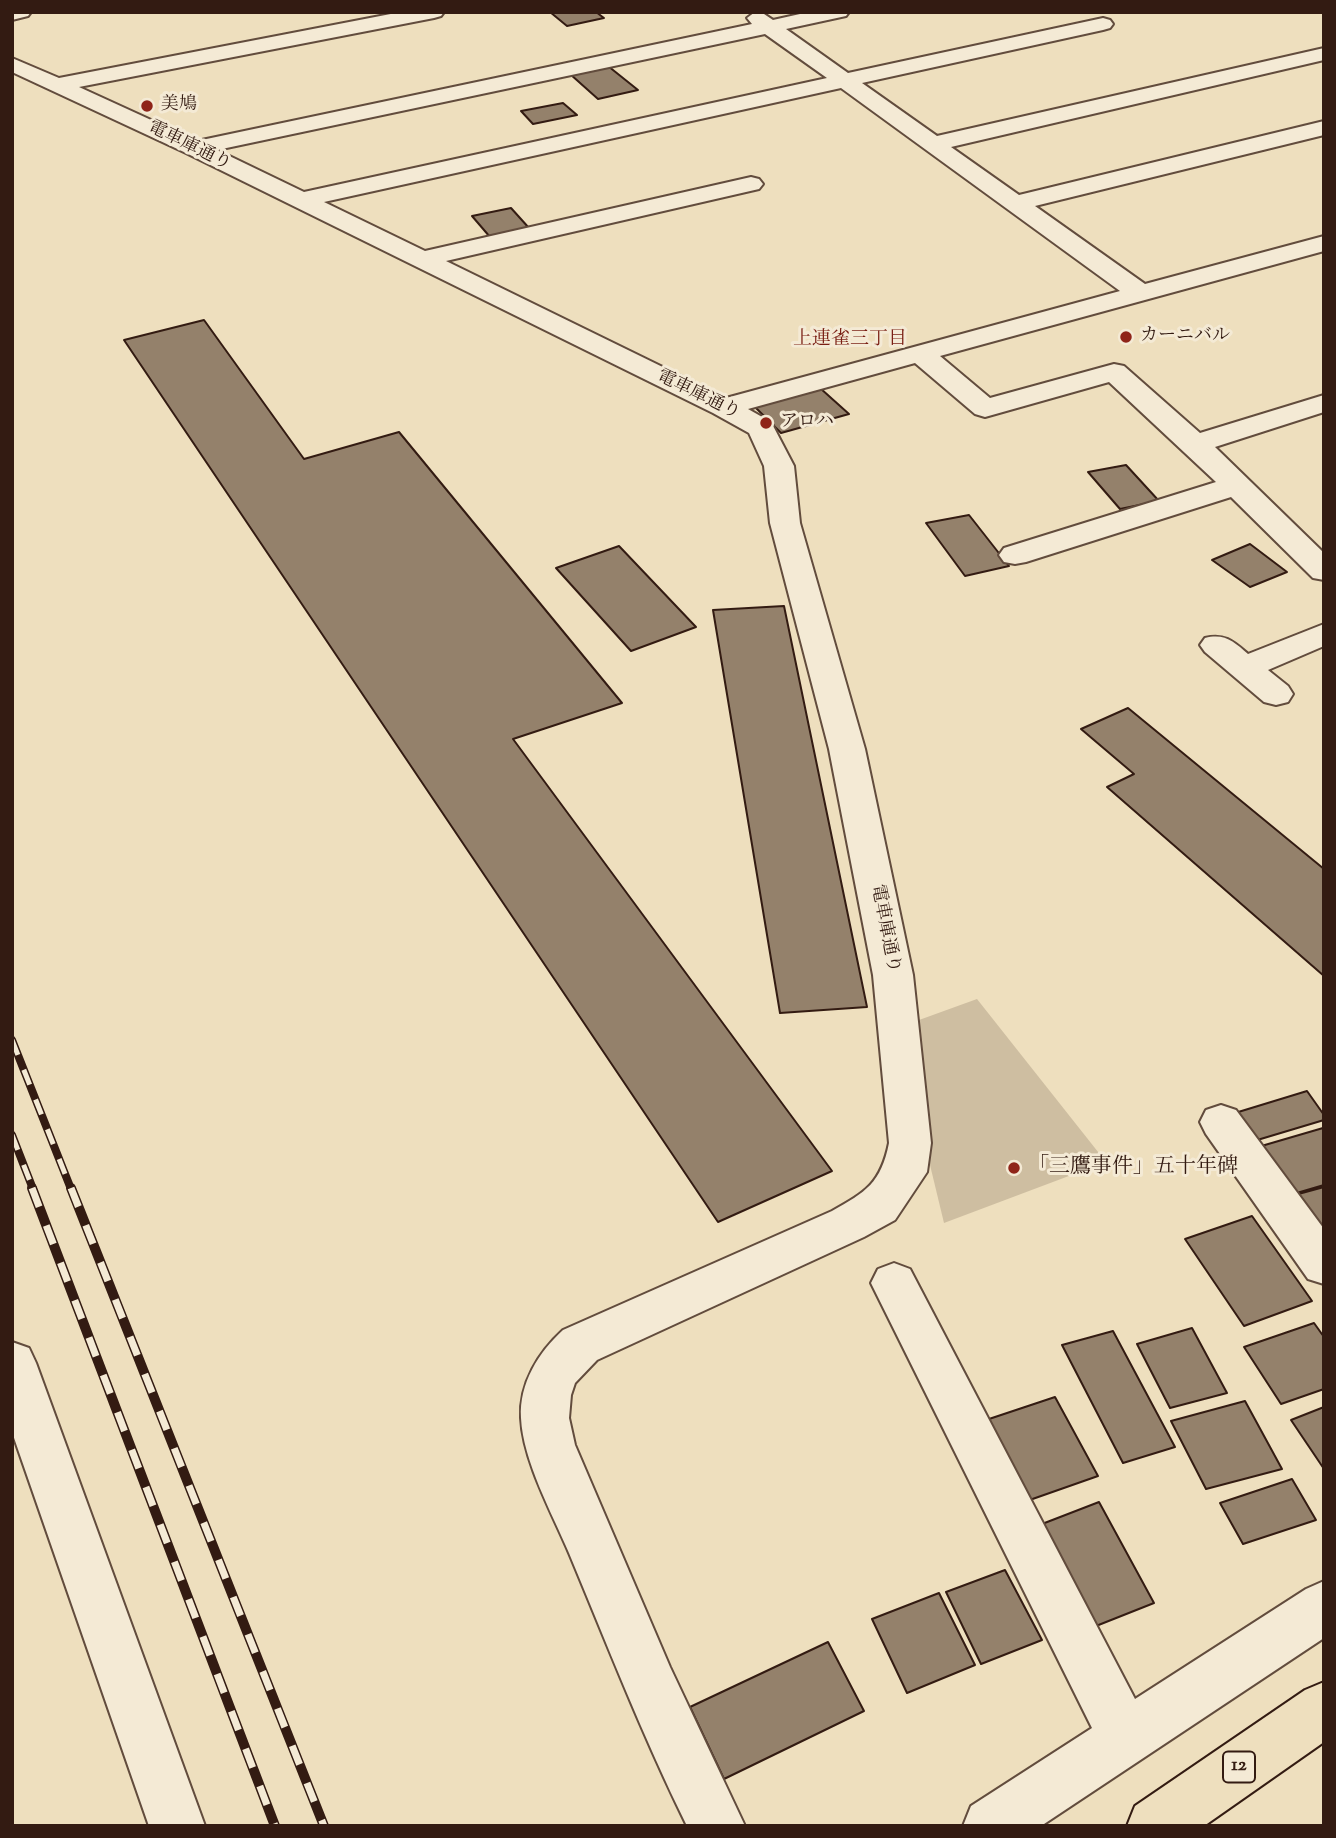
<!DOCTYPE html>
<meta charset="utf-8">
<style>
body{margin:0}
#map{position:relative;width:1336px;height:1838px;overflow:hidden;background:#eedfbe;font-family:"Sorts Mill Goudy",serif}
canvas{display:block}
.frame{position:absolute;inset:0;border:14px solid #331b12;pointer-events:none}
</style>
<div id="map">
<canvas width="1336" height="1838"></canvas>
<div class="frame"></div>
</div>
<script>
const context = document.querySelector('canvas').getContext('2d');
context.lineJoin = 'round';
function fillPath(path, color) {
  context.fillStyle = color;
  context.fill(path, 'evenodd');
}
function trace(path, color, width, dash) {
  context.strokeStyle = color;
  context.lineWidth = width;
  context.lineCap = dash ? 'butt' : 'round';
  context.setLineDash(dash || []);
  context.stroke(path);
}
function write(font, color, halo, rows, align = 'center') {
  context.font = font + ' "Sorts Mill Goudy","Noto Serif JP",serif';
  context.lineWidth = 6;
  context.setLineDash([]);
  context.textBaseline = 'middle';
  context.strokeStyle = halo;
  context.fillStyle = color;
  for (const [text, x, y, turn = 0] of rows) {
    context.save();
    context.translate(x, y);
    context.rotate((+turn || 0) * Math.PI / 180);
    context.textAlign = isNaN(turn) ? turn : align;
    if (halo) context.strokeText(text, 0, 0);
    context.fillText(text, 0, 0);
    context.restore();
  }
}
const green = new Path2D(`
 M977 999 1106 1162 944 1223 897 1028Z`);
const building = new Path2D(`
 M550 12H596L604 18 567 26Z
 M608 66 638 90 598 99 570 74Z
 M563 103 577 115 533 124 521 111Z
 M511 208 529 228 490 237 472 216Z
 M204 320 304 459 399 432 622 703 513 739 832 1171 718 1222 124 340Z
 M820 388 849 414 781 433 754 406Z
 M1126 465 1159 501 1120 509 1088 472Z
 M969 515 1009 566 965 576 926 523Z
 M1250 544 1287 572 1250 587 1212 560Z
 M619 546 696 627 631 651 556 568Z
 M784 606 867 1007 780 1013 713 610Z
 M1128 708 1324 869V976L1107 787 1134 774 1081 729Z
 M1307 1091 1324 1115V1120L1254 1141 1235 1113Z
 M1323 1128 1324 1185 1290 1195 1258 1147Z
 M1324 1187V1245L1291 1196Z
 M1252 1216 1312 1301 1244 1326 1185 1239Z
 M1314 1323 1324 1337V1389L1281 1404 1244 1347Z
 M1192 1328 1227 1393 1170 1408 1137 1344Z
 M1113 1331 1175 1447 1123 1463 1062 1345Z
 M1055 1397 1098 1476 1024 1502 983 1421Z
 M1245 1401 1282 1469 1206 1489 1171 1421Z
 M1324 1407V1469L1291 1420Z
 M1292 1479 1316 1520 1243 1544 1220 1503Z
 M1099 1502 1154 1603 1096 1626 1042 1524Z
 M1005 1570 1042 1640 981 1664 946 1592Z
 M939 1593 975 1665 907 1693 872 1619Z
 M828 1642 864 1711 724 1779 690 1707Z`);
const minor = new Path2D(`
 M12 12H31L28 16 12 20Z
 M401 12H444L441 16 434 18 79 87 197 141 752 24 747 18 755 12 764 14 773 20 809 12H849L846 16 786 29 848 73 1103 18 1110 20 1113 24 1110 28 1103 30 862 83 937 136 1324 48V60L951 147 1019 195 1324 121V135L1035 206 1145 284 1324 236V251L940 356 990 398 1114 364 1124 366 1200 433 1324 395V412L1215 447 1324 553V580L1313 578 1231 497 1026 562 1015 564 1004 562 999 555 1004 548 1216 482 1109 382 985 417 975 414 915 363 748 409 771 422 794 466 800 523 865 749 913 975 931 1143 927 1172 895 1220 864 1237 597 1360 575 1383 571 1395 569 1418 575 1445 670 1667 745 1826H687C643 1737 607 1644 569 1553 552 1513 523 1461 521 1418 519 1383 539 1352 563 1330L832 1211C866 1192 881 1183 889 1143L873 975 829 749 770 523 764 466 749 433 713 413 186 153 12 72V58L59 78ZM765 34 827 78 304 192 217 150ZM841 88 1120 291 726 398 446 261 759 189 763 184 759 179 751 177 425 251 324 202Z
 M1324 624V646L1268 670 1288 686 1293 694 1288 702 1276 705 1264 702 1205 652 1200 645 1205 638C1225 633 1234 642 1248 654Z
 M1221 1105 1236 1110 1324 1229V1284L1308 1279 1206 1134 1200 1122 1206 1110Z
 M894 1263 910 1269 1135 1699 1306 1589 1324 1581V1638L1041 1826H963L971 1806 1092 1728 871 1283 878 1269Z
 M12 1342 29 1348 36 1363 205 1826H149L12 1432Z`);
const major = new Path2D(`
 M1324 1682V1742L1204 1826H1127L1135 1806 1305 1690Z`);
const railFar1 = new Path2D(`
 M12 1040 71 1189
 M12 1135 33 1189`);
const rail = new Path2D(`
 M32 1188 275 1826
 M71 1188 324 1826`);
const markers = [
 [147,106,7,"#8f2418"],
 [1126,337,7,"#8f2418"],
 [766,423,7,"#8f2418"],
 [1014,1168,7,"#8f2418"]
];
const farPoinames = [
 ["美鳩",161,106],
 ["カーニバル",1140,337],
 ["アロハ",780,423]
];
const farStreetnames = [
 ["電車庫通り",189,147,26],
 ["電車庫通り",698,396,26],
 ["電車庫通り",884,929,79]
];
const farNeighbourhoodnames = [
 ["上連雀三丁目",850,341]
];
const shields = [
 [1239,1767,32]
];
const shieldNames = [
 ["12",1239,1767]
];
const poiNames = [
 ["「三鷹事件」五十年碑",1028,1168]
];
fillPath(green, '#cebea1');
fillPath(building, '#94816b');
trace(building, '#331b12', 2);
trace(minor, '#624c3d', 4);
trace(major, '#331b12', 4);
fillPath(minor, '#f4ead5');
fillPath(major, '#eedfbe');
trace(railFar1, '#331b12', 8);
trace(rail, '#331b12', 10);
trace(railFar1, '#f4ead5', 5, [16]);
trace(rail, '#f4ead5', 7, [20]);
for (const [x, y, r, color] of markers) {
  const dot = new Path2D();
  dot.arc(x, y, r, 0, 2 * Math.PI);
  context.fillStyle = color;
  context.fill(dot);
  trace(dot, '#f4ead5', 2.5);
}
write('18px', '#331b12', '#f4ead5', farPoinames, 'left');
write('18px', '#331b12', '#f4ead5', farStreetnames);
write('19px', '#7a1f14', '#f4ead5', farNeighbourhoodnames);
for (const [x, y, w] of shields) {
  const box = new Path2D();
  box.roundRect(x - w / 2, y - 15.5, w, 31, 5);
  context.fillStyle = '#f4ead5';
  context.fill(box);
  trace(box, '#331b12', 2);
}
write('bold 19px', '#331b12', null, shieldNames);
write('21px', '#331b12', '#f4ead5', poiNames, 'left');
</script>
